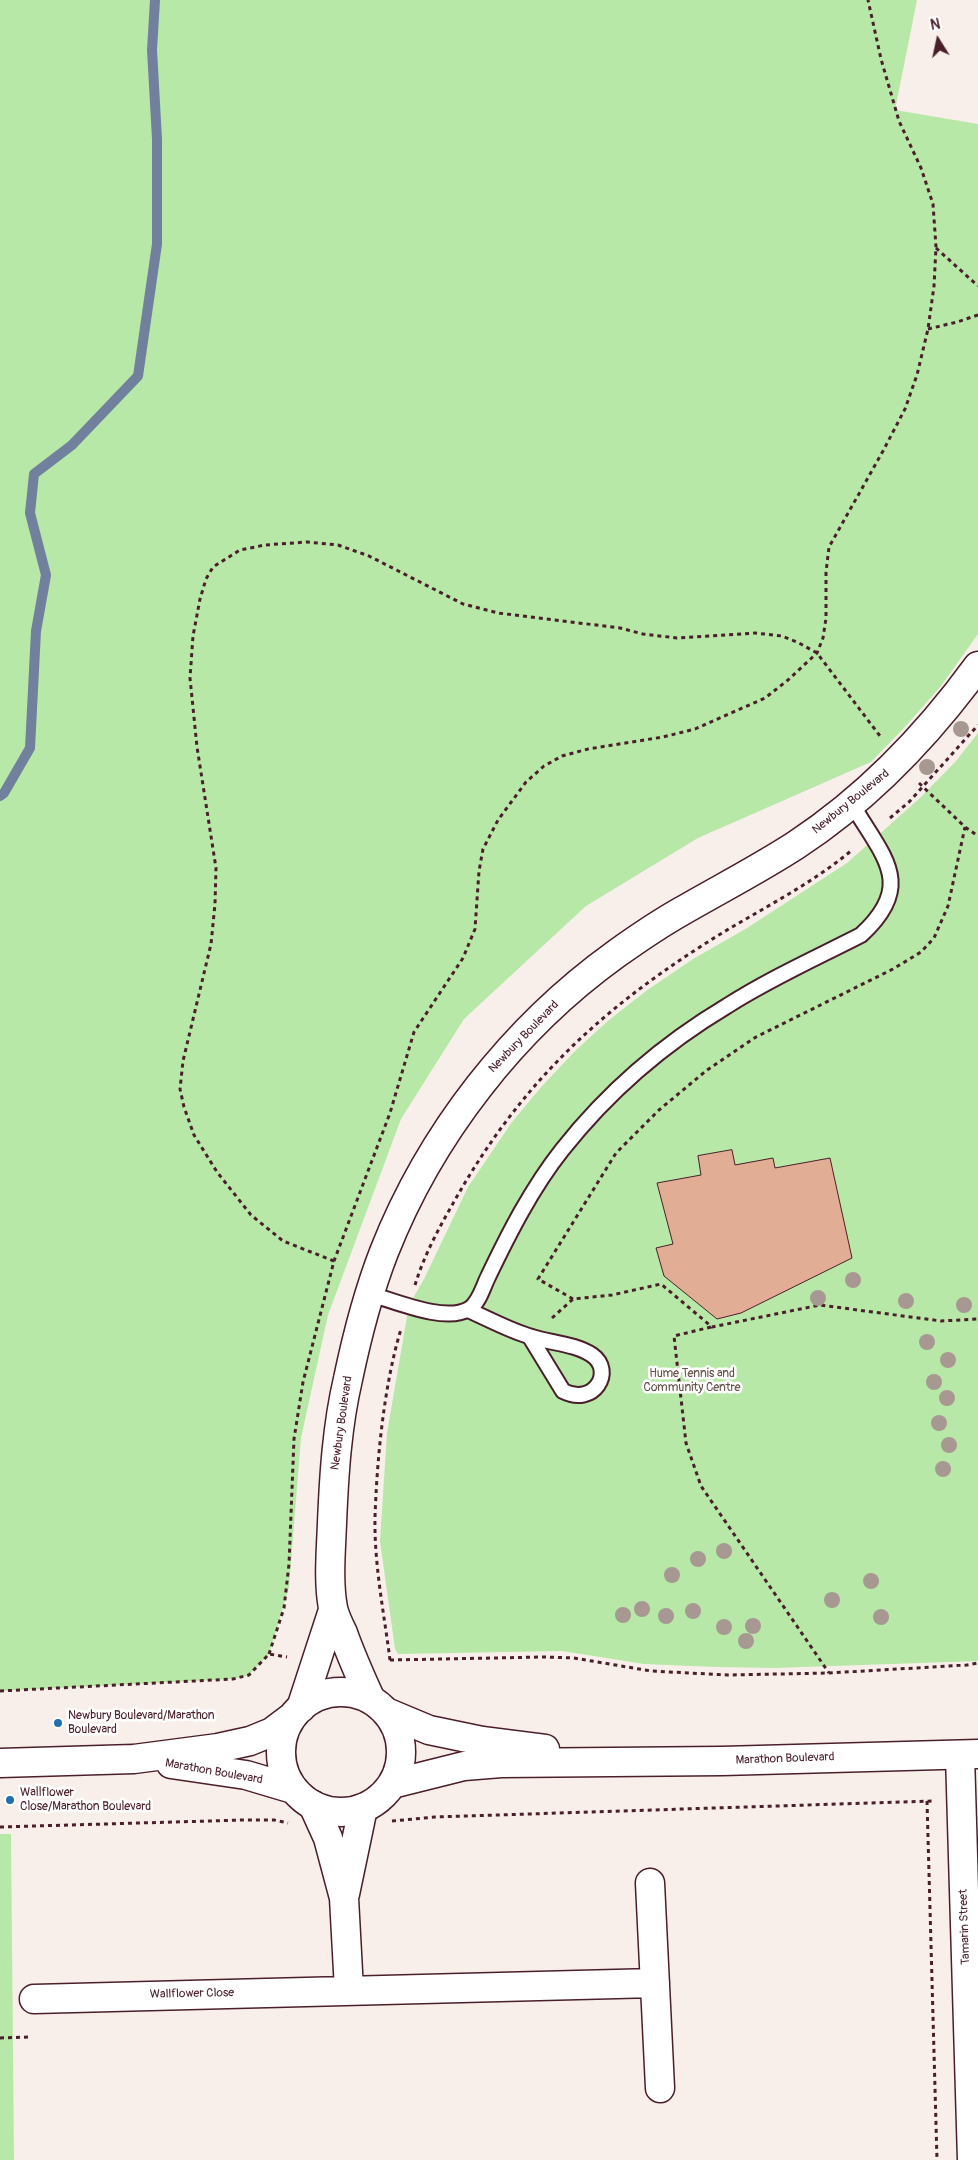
<!DOCTYPE html>
<style>
body{margin:0}
#map{position:relative;width:978px;height:2160px;overflow:hidden;background:#f9efea;font-family:Pangolin,sans-serif}
canvas{display:block}
.north{position:absolute;left:913px;top:15px;width:50px;height:50px;-webkit-text-stroke:4px #fff;paint-order:stroke;rotate:350deg;font-size:14px;font-weight:700;line-height:20px;text-align:center;color:#4a1f2b}
.north::after{content:'';display:block;margin:auto;width:18px;height:22px;background:#4a1f2b;clip-path:polygon(50% 0,100% 100%,50% 72%,0 100%)}
</style>
<div id="map">
<canvas width="978" height="2160"></canvas>
<div class="north">N</div>
</div>
<script>
const context = document.querySelector('canvas').getContext('2d');
context.lineJoin = 'round';
function fillPath(path, color) {
  context.fillStyle = color;
  context.fill(path, 'evenodd');
}
function trace(path, color, width, dash) {
  context.strokeStyle = color;
  context.lineWidth = width;
  context.lineCap = dash ? 'butt' : 'round';
  context.setLineDash(dash || []);
  context.stroke(path);
}
function write(font, color, halo, rows, align = 'center') {
  context.font = font + ' Pangolin,sans-serif';
  context.lineWidth = 5;
  context.setLineDash([]);
  context.textBaseline = 'middle';
  context.strokeStyle = halo;
  context.fillStyle = color;
  for (const [text, x, y, turn = 0] of rows) {
    context.save();
    context.translate(x, y);
    context.rotate((+turn || 0) * Math.PI / 180);
    context.textAlign = isNaN(turn) ? turn : align;
    if (halo) context.strokeText(text, 0, 0);
    context.fillText(text, 0, 0);
    context.restore();
  }
}
const green = new Path2D(`
 M0 0H917L895 110 978 124V634L941 686 904 728 871 762 698 838 586 906 464 1019 401 1119 328 1315 301 1438 289 1587 269 1654 249 1675 233 1679 0 1691Z
 M978 733V1661L775 1668 716 1667 644 1664 562 1651 398 1654 395 1649 380 1541 387 1433 409 1305 424 1279 468 1187 512 1122 542 1086 577 1049 609 1020 646 991 693 959 747 928 847 863 921 797 956 761Z
 M0 1834H11L14 2160H0Z`);
const stream = new Path2D(`
 M0 796 4 793 30 748 36 631 46 575 30 513 34 474 72 445 138 376 157 244V139L152 50 155 0`);
const building = new Path2D(`
 M732 1150 735 1165 773 1158 775 1168 830 1158 852 1258 741 1313 717 1319 664 1276 656 1248 673 1244 657 1183 701 1175 698 1156Z`);
const path = new Path2D(`
 M936 248 978 286
 M928 329 957 322 978 315
 M919 783 965 827 978 836
 M890 818 909 802 978 725
 M334 1261 283 1241 251 1215 217 1172 194 1135 184 1107 180 1089 183 1061 211 944 215 904 216 868 197 747 190 678 193 636 200 599 206 579 213 567 240 550 265 545 307 542 338 545 369 556 463 604 498 613 620 628 643 634 677 638 755 633 782 636 799 643 817 653 880 736
 M415 1285C424 1255 440 1226 455 1200 518 1088 595 1014 703 945 752 913 807 888 852 850
 M573 1299 538 1279 616 1153 659 1110 707 1070 756 1037 893 969 921 952 934 938 948 906 965 827
 M552 1318 573 1299 612 1295 661 1284 712 1327 820 1305 941 1321 978 1319
 M711 1327 674 1336 686 1443 701 1486 829 1673
 M269 1654 284 1608 289 1564 294 1439 303 1382 334 1261 390 1113 414 1032 463 958 475 929 479 871 483 849 498 820 526 782 544 766 562 756 588 749 663 737 695 729 765 698 788 680 817 653 823 638 826 618V572L829 547 883 451 905 409 917 375 928 329 934 286 936 247 933 204 921 168 899 121 881 59 868 0
 M390 1660C384 1613 374 1564 375 1517 377 1458 384 1385 401 1329
 M390 1660 544 1657 574 1658 651 1671 728 1675 829 1673 967 1665 978 1663
 M0 1691 233 1679 249 1675 269 1654 287 1657
 M927 1801 937 2160
 M392 1821 435 1817 932 1801
 M0 1827 244 1820H274L288 1823
 M0 2038 31 2037`);
const lane = new Path2D(`
 M370 1294C395 1301 445 1323 469 1309 479 1303 483 1287 488 1277 509 1233 532 1188 562 1150 607 1093 665 1043 727 1006 769 979 816 958 861 935 917 884 882 856 852 804
 M468 1310C489 1319 510 1331 532 1337 551 1343 576 1344 592 1355 615 1371 594 1407 563 1391L530 1337`);
const street = new Path2D(`
 M960 1755 972 2160
 M313 1805 328 1838 344 1898 349 1990
 M650 1883 660 2088
 M345 1894 363 1808
 M34 1999 655 1983`);
const secondary = new Path2D(`
 M281 1752a60 60 0 1 1 120 0a60 60 0 1 1-120 0Z
 M371 1700C361 1678 351 1656 343 1633 339 1625 335 1617 333 1608 328 1581 331 1551 332 1523 334 1475 337 1426 348 1379 357 1336 368 1293 384 1252 430 1135 513 1028 616 954 637 939 659 924 682 911 720 889 759 869 796 845 869 797 927 736 978 666
 M301 1708 333 1610
 M386 1712 429 1730 482 1741 545 1749
 M0 1763 134 1759 218 1748 250 1741 272 1732 292 1717
 M171 1764 246 1775 293 1789
 M392 1784 464 1766 501 1763 722 1761 978 1754`);
const trees = [
 [961,729],
 [927,767],
 [853,1280],
 [818,1298],
 [906,1301],
 [964,1305],
 [927,1342],
 [948,1360],
 [934,1382],
 [947,1398],
 [939,1423],
 [949,1445],
 [943,1469],
 [724,1551],
 [698,1559],
 [672,1575],
 [871,1581],
 [832,1600],
 [642,1609],
 [693,1611],
 [623,1615],
 [666,1616],
 [881,1617],
 [753,1626],
 [724,1627],
 [746,1641]
];
const markers = [
 [58,1723,5,"#1f6fb2"],
 [10,1800,5,"#1f6fb2"]
];
const streetNames = [
 ["Newbury Boulevard",851,802,-39],
 ["Newbury Boulevard",524,1037,-46],
 ["Newbury Boulevard",342,1423,-82],
 ["Marathon Boulevard",785,1759,-2],
 ["Marathon Boulevard",214,1772,10],
 ["Tamarin Street",965,1927,-92],
 ["Wallflower Close",192,1994,-1]
];
const parkNames = [
 ["Hume Tennis and",692,1374],
 ["Community Centre",692,1388]
];
const poiNames = [
 ["Newbury Boulevard/Marathon",68,1716],
 ["Boulevard",68,1730],
 ["Wallflower",20,1793],
 ["Close/Marathon Boulevard",20,1807]
];
fillPath(green, '#b7e8a7');
trace(stream, '#71809c', 10);
fillPath(building, '#e1ad94');
trace(building, '#4a1f2b', 1);
trace(lane, '#4a1f2b', 18);
trace(street, '#4a1f2b', 31);
trace(secondary, '#4a1f2b', 31);
trace(path, '#4a1f2b', 3, [4, 4]);
trace(lane, '#fff', 14);
trace(street, '#fff', 28);
trace(secondary, '#fff', 28);
context.fillStyle = '#a89892';
for (const [x, y] of trees) {
  context.beginPath();
  context.arc(x, y, 8, 0, 2 * Math.PI);
  context.fill();
}
for (const [x, y, r, color] of markers) {
  const dot = new Path2D();
  dot.arc(x, y, r, 0, 2 * Math.PI);
  context.fillStyle = color;
  context.fill(dot);
  trace(dot, '#fff', 2);
}
write('12px', '#4a1f2b', '#fff', streetNames);
write('12px', '#65514a', '#fff', parkNames);
write('12px', '#4a1f2b', '#fff', poiNames, 'left');
</script>
